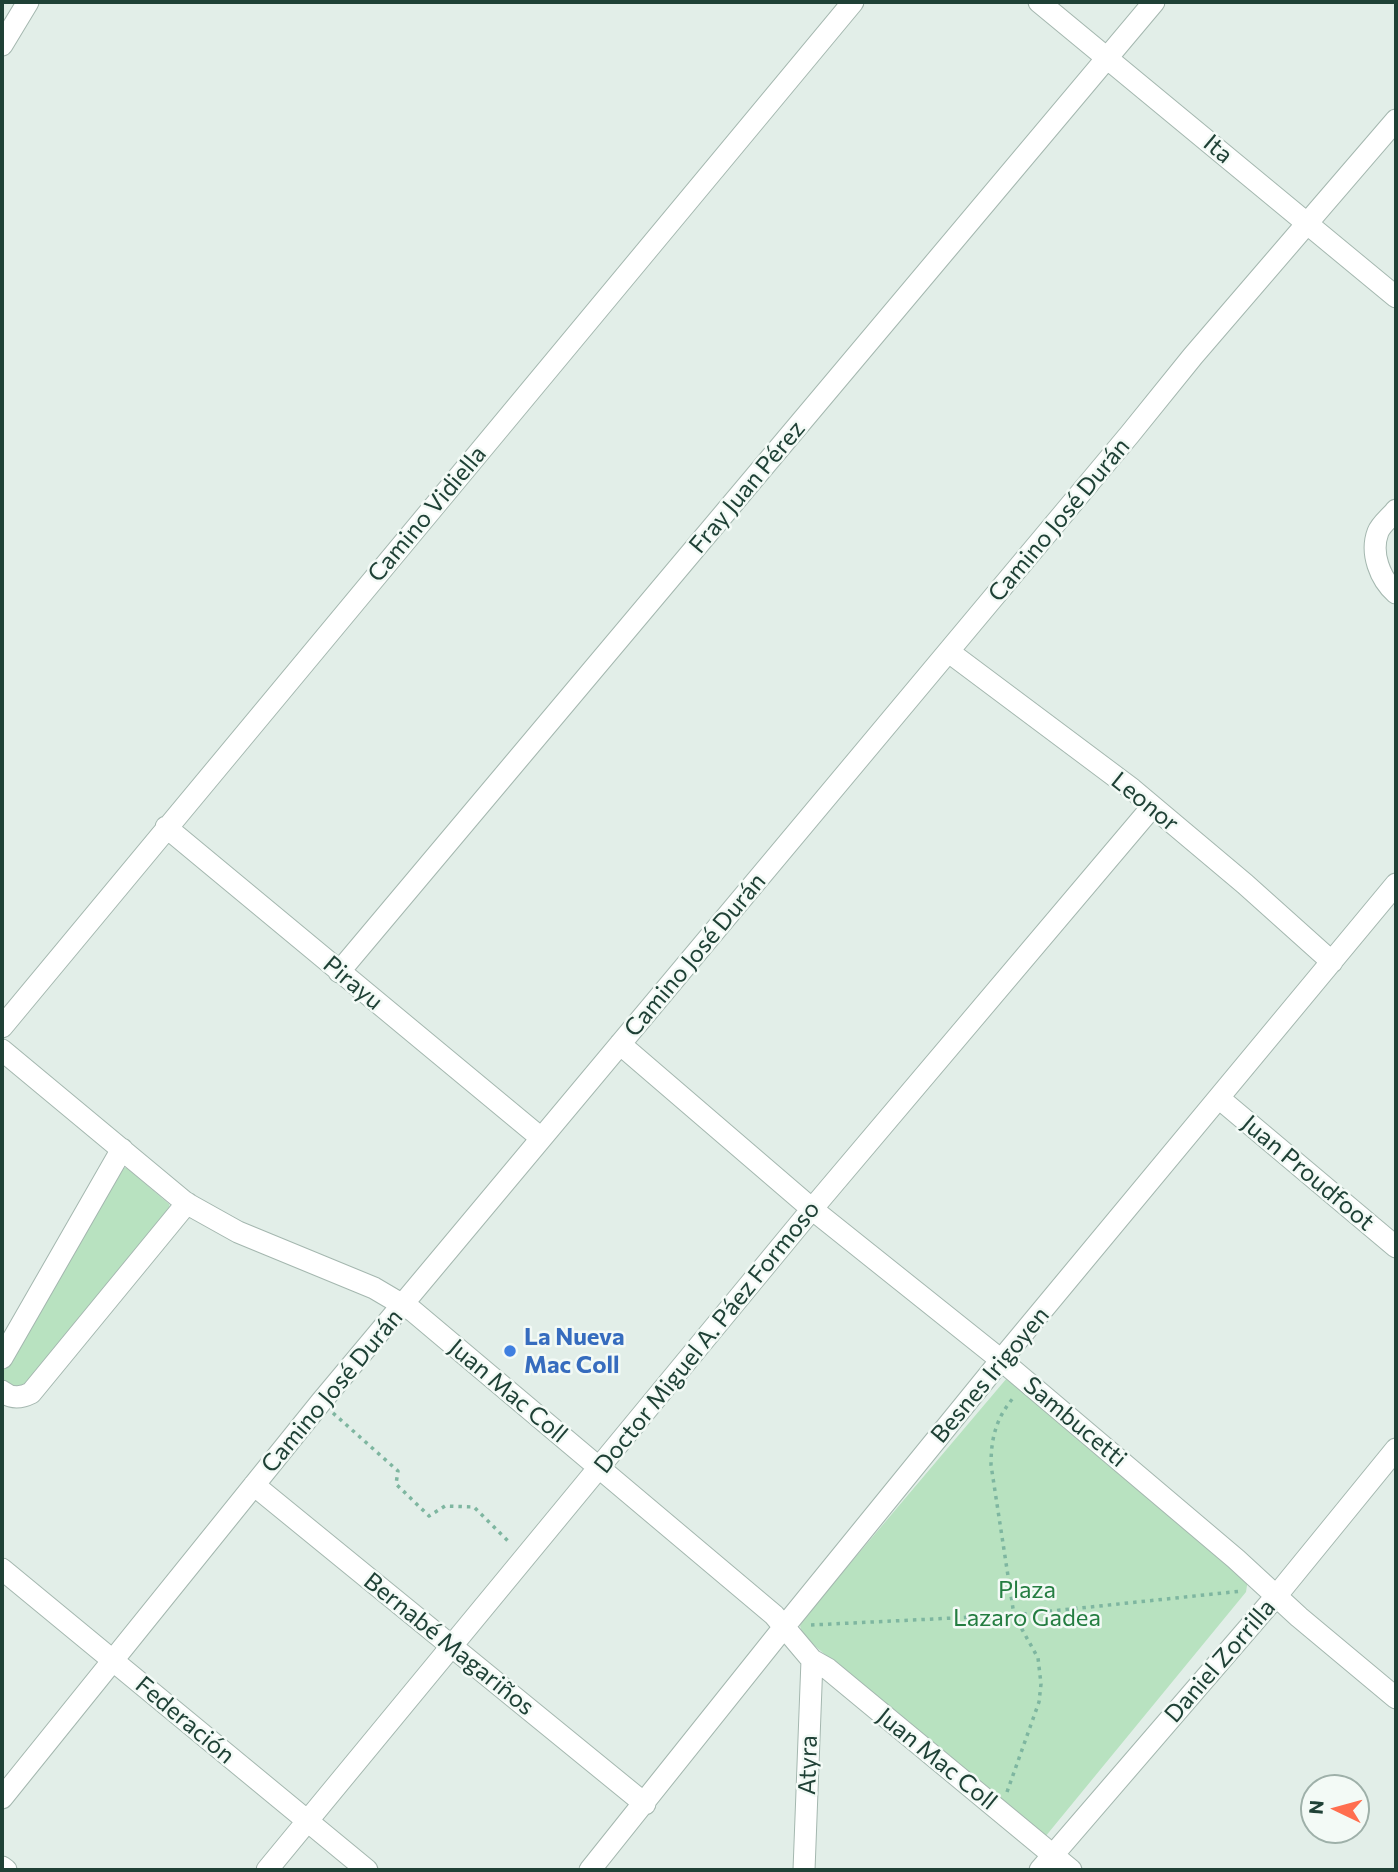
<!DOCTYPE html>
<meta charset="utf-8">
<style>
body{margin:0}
#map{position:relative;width:1398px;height:1872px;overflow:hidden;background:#e2eee8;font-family:Commissioner,sans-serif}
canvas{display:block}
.frame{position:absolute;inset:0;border:4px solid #1f4136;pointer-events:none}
.north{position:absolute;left:1300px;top:1774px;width:70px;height:70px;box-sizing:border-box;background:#f3faf6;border:2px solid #9eb0a9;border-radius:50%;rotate:275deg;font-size:19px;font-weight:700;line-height:28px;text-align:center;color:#1f4136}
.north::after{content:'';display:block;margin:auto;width:24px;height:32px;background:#ff6e4f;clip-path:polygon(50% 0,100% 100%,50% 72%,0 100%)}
</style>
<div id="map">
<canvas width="1398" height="1872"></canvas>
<div class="frame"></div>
<div class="north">N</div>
</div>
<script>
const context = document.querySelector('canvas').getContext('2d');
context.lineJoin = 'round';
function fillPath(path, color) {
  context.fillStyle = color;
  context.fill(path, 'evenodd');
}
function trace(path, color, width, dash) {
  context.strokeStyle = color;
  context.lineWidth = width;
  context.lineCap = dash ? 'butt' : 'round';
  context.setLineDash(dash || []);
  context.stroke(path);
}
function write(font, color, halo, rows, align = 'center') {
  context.font = font + ' Commissioner,sans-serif';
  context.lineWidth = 5;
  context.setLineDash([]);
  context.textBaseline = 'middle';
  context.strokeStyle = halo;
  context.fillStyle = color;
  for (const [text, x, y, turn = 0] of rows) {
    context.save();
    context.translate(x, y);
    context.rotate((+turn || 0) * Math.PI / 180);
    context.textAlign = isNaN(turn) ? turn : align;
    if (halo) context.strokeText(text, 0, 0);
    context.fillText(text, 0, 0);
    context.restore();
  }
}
const green = new Path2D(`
 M124 1168H127L169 1204 171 1210 22 1391C7 1386 0 1382 4 1365L118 1170Z
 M1007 1378 1248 1579 1246 1592 1045 1837H1042L803 1636 800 1626 803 1619Z`);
const path = new Path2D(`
 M333 1413 398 1471 396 1484 429 1516 445 1506 474 1507 511 1544
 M811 1625 1014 1615 1242 1591
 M1007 1792 1039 1702 1041 1684 1038 1658 1014 1615 991 1465C991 1438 996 1418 1014 1397`);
const minor = new Path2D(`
 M1039 2 1396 297
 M1396 510C1391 517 1381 524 1378 532 1370 553 1380 579 1396 593
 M949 652 1132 789 1245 884 1332 962
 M166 827 541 1138
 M339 972 1154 2
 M2 1027 853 2
 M620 1044 812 1209 1001 1360 1236 1559 1299 1617 1396 1698
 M2 1050 186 1203 238 1232 374 1288 413 1311 774 1615 812 1660 828 1669 1071 1870
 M1220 1099 1396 1247
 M2 1358 122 1149
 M2 1391C11 1399 21 1398 31 1393L187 1203
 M254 1485 645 1804
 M2 1569 367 1870
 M2 1798 321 1402 1130 434 1193 356 1396 120
 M2 1867 6 1870
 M267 1870 812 1209 1152 807
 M590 1870 784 1627 1001 1360 1396 884
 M804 1870 812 1660
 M1040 1870 1277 1595 1396 1449`);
const tertiary = new Path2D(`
 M2 45 28 2`);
const markers = [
 [510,1351,7,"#3f7fe0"]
];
const streetNames = [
 ["Ita",1218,149,40],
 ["Fray Juan Pérez",747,487,-50],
 ["Camino Vidiella",427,514,-50],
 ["Camino José Durán",1059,520,-50],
 ["Leonor",1145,802,39],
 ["Camino José Durán",695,955,-50],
 ["Pirayu",353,983,40],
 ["Juan Proudfoot",1308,1173,40],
 ["Doctor Miguel A. Páez Formoso",707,1337,-51],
 ["Besnes Irigoyen",990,1375,-50],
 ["Camino José Durán",332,1391,-50],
 ["Juan Mac Coll",508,1391,40],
 ["Sambucetti",1075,1422,40],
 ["Bernabé Magariños",449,1644,39],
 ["Daniel Zorrilla",1220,1661,-49],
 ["Federación",185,1720,40],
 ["Juan Mac Coll",937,1759,39],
 ["Atyra",808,1765,-88]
];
const shopNames = [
 ["La Nueva",524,1337],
 ["Mac Coll",524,1365]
];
const parkNames = [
 ["Plaza",1027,1590],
 ["Lazaro Gadea",1027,1618]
];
fillPath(green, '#b8e2c0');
trace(minor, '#a4b7af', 23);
trace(tertiary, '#a4b7af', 23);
trace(path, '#7eb6a0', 3.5, [3.5, 5]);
trace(minor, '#fff', 21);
trace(tertiary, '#fff', 21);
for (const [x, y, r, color] of markers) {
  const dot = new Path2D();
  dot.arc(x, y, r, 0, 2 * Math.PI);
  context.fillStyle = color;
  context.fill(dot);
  trace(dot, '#f3faf6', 2.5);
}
write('24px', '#1f4136', '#f3faf6', streetNames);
write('bold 24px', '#366cbe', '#f3faf6', shopNames, 'left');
write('24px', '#247d41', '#f3faf6', parkNames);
</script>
